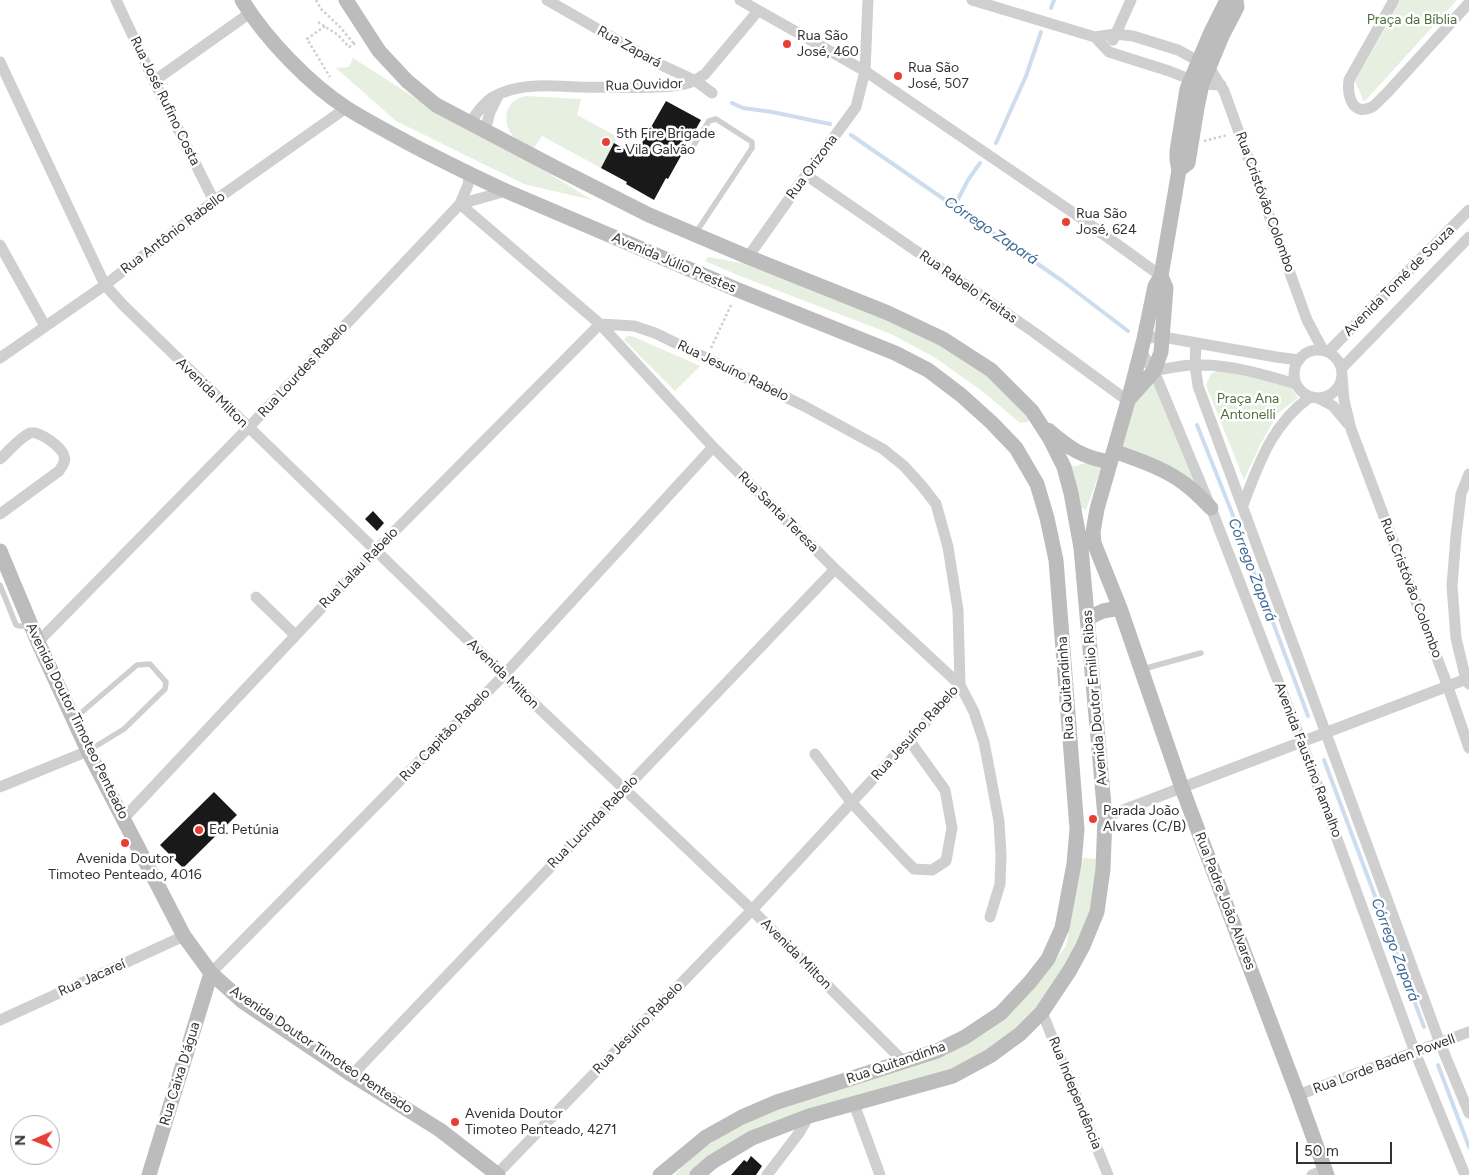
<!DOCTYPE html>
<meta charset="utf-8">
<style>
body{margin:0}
#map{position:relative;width:1469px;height:1175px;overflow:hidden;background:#fff;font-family:Figtree,sans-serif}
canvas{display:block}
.north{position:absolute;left:10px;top:1115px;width:50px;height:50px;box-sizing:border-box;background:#fff;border:1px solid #adadad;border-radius:50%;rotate:269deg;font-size:14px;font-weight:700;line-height:20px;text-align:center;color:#323232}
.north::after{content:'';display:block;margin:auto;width:18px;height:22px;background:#e83e35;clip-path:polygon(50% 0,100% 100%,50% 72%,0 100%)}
.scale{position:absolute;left:1296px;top:1142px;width:96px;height:22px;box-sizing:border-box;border:2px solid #323232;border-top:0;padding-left:6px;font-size:15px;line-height:18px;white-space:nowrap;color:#323232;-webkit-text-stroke:4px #fff;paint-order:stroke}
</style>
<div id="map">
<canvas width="1469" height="1175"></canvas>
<div class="north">N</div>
<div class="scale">50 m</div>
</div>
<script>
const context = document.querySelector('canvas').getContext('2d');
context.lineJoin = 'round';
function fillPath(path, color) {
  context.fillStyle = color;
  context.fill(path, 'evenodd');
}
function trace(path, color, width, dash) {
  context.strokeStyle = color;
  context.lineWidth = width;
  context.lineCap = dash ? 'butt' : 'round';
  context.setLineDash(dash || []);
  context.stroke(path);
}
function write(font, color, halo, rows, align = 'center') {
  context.font = font + ' Figtree,sans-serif';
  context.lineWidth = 5;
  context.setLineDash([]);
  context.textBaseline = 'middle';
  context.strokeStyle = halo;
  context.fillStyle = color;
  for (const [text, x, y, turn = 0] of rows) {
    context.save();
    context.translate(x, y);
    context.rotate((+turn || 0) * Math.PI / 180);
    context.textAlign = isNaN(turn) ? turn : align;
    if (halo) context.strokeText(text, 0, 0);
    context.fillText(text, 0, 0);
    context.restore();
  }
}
const green = new Path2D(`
 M1401 0H1457L1364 102 1355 81Z
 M353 58 437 112 532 163 592 200 524 184 396 121 336 68 349 67Z
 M526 96 581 99 577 115 618 137 601 168 542 136 534 148C528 145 518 142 513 136 501 121 505 100 526 96Z
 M708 257 741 263 843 301 916 332 986 371 1033 418 1027 422 1020 423 982 391 934 357 891 334 740 276 705 261Z
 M627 336H632L700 366 675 391 624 340Z
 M1219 370 1271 381 1291 388 1298 398 1278 413 1260 445 1244 480 1206 385 1211 374Z
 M1157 379 1195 481 1120 447 1131 400Z
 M1089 462 1103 463 1086 510 1077 506 1068 466H1076Z
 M1083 858 1099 859 1092 907 1077 950 1044 1001 1001 1043 954 1069 796 1117 692 1175H675L691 1156 738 1126 795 1102 947 1055 989 1029 1030 993 1066 946Z`);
const stream = new Path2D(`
 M1051 8 1054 0
 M732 103 743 108 772 112 830 124
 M851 135 1061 280 1128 331
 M996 143 1026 76 1041 32
 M954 207 968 180 980 163
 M1197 425 1232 513 1308 716
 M1324 760 1424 1027
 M1438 1065 1469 1147`);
const building = new Path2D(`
 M666 101 701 120 668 179 666 178 654 200 626 184 627 182 601 168 614 143 635 155Z
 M373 511 384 523 377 531 365 519Z
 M214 792 237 815 183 868 160 845Z
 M751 1156 762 1166 756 1175H731L744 1160 747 1162Z`);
const path = new Path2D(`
 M316 0 321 9 340 27 354 44
 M318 22 338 35 349 47 357 42
 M325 26 307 39 330 77
 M1204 141 1228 135
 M711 348 732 303`);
const lane = new Path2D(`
 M690 151 709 121 716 119 752 142V148L695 234
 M0 585 16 625 19 626H29
 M1143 669 1201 653
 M75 718 137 665 150 664 166 682 165 689 124 729 88 751`);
const street = new Path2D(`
 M116 0 154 81 214 201
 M547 0 657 63 696 81 712 93
 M740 0 865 71 1078 216 1161 276
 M972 0 1095 37 1115 34 1133 36 1178 50 1209 67 1224 91 1307 320 1323 350
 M1394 0 1349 80C1347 95 1352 117 1372 107 1377 104 1382 97 1387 93L1469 3
 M1095 37 1109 52 1169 71 1202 84 1221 85
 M1113 40 1131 0
 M0 62 105 285 123 305 504 675 752 910 904 1062
 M154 81 250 13
 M470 123C476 114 484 102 493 97 519 82 551 86 580 87 606 87 632 88 657 87 676 86 689 86 705 74L758 11
 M485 131 490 112 498 96
 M806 175 1035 333 1128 401
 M460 204 600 324 713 447 835 569 960 685 974 712 984 742 999 821 1001 856 1000 884 990 917
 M460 204 506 191
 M0 245 45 326
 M748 257 806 175 856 107 865 71 868 0
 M1144 339 1155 337H1163L1276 357 1299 360
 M1196 343 1195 365 1198 386 1440 1043 1469 1113
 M1141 350 1148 363 1154 371 1211 508 1302 743 1415 1052 1465 1175
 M1294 374a24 24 0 1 1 48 0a24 24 0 1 1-48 0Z
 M1328 352 1469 210
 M0 358 105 285 214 201 346 108
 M1342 368 1469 237
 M1154 371C1168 368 1183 365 1197 365 1229 364 1266 375 1296 384
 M1342 376 1344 400 1351 429 1448 687 1469 748
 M1318 398 1333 406 1348 424
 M0 459C9 451 19 438 30 433 39 430 63 448 64 456 66 462 62 466 59 471L0 514
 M1469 474 1461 494 1456 536 1452 586 1456 638 1466 680 1469 684
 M1243 505C1259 463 1272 424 1310 397
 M256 597 295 635
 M38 642 248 428 460 204 468 185 469 175
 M815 754 851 802 905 860 914 869 932 870 946 861 952 828 945 790 909 740
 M0 787 88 751
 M1105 817 1469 678
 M124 818 375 551 600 324 634 326 655 333 804 406 883 449 904 466 922 486 936 504 948 547 958 610 960 685 752 910 497 1174
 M211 973 504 675 713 447
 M1042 1012 1108 1175
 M0 1020 184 936
 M352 1075 835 569
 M1298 1095 1469 1032
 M854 1104 880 1175
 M767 1175 799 1133 809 1116
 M1312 1175 1325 1170`);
const secondary = new Path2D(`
 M242 0C265 38 310 85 348 109 369 122 392 134 414 146 445 162 475 177 506 191L738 290 895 353 928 370 961 395 991 422 1016 448 1037 484 1047 518 1056 560 1077 829 1074 864 1062 928 1048 959 1030 982 1001 1013 965 1037 937 1051 777 1102 742 1117 706 1137 660 1175
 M346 0 379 51 407 81 436 105 554 167 649 215 748 257 888 313 943 339 991 370 1032 411 1050 439 1064 467 1071 493 1081 548 1105 817 1103 869 1097 912 1083 946 1070 970 1042 1012 1020 1034 990 1056 953 1076 809 1116 752 1138 712 1162 697 1175
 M1227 0 1211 32 1187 89 1177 151V160L1179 170 1161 276 1155 286 1144 339 1128 401 1097 509 1093 532 1094 543 1120 608 1182 788 1298 1095 1327 1175
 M1179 170 1188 163 1197 108 1202 84 1222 36 1237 7 1236 0
 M1130 398 1154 371 1161 352 1166 288 1161 276
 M1048 430C1070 449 1082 457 1110 462
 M1114 451C1138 460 1164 468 1185 484 1195 491 1203 500 1211 508
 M0 551 38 642 88 751 184 936 211 973 242 1001 352 1075 440 1130 498 1175
 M1088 618 1103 611 1120 608
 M149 1175 211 973`);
const markers = [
 [787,44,5,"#e83e35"],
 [898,76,5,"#e83e35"],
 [606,142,5,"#e83e35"],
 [1066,222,5,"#e83e35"],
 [1093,819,5,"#e83e35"],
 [199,830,5,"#e83e35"],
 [125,843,5,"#e83e35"],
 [455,1122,5,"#e83e35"]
];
const parkNames = [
 ["Praça da Bíblia",1412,20],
 ["Praça Ana",1248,399],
 ["Antonelli",1248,415]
];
const poiNames = [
 ["Rua São",797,36],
 ["José, 460",797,52],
 ["Rua São",908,68],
 ["José, 507",908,84],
 ["5th Fire Brigade",616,134],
 ["- Vila Galvão",616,150],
 ["Rua São",1076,214],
 ["José, 624",1076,230],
 ["Parada João",1103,811],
 ["Alvares (C/B)",1103,827],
 ["Ed. Petúnia",209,830],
 ["Avenida Doutor",125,859,"center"],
 ["Timoteo Penteado, 4016",125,875,"center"],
 ["Avenida Doutor",465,1114],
 ["Timoteo Penteado, 4271",465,1130]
];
const streetNames = [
 ["Rua Zapará",629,47,29],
 ["Rua Ouvidor",644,85,-2],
 ["Rua José Rufino Costa",165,101,64],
 ["Rua Orizona",812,167,-54],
 ["Rua Cristóvão Colombo",1265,202,70],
 ["Rua Antônio Rabello",173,233,-37],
 ["Avenida Júlio Prestes",674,263,23],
 ["Avenida Tomé de Souza",1399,281,-45],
 ["Rua Rabelo Freitas",968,287,35],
 ["Rua Lourdes Rabelo",303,370,-47],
 ["Rua Jesuíno Rabelo",733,371,26],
 ["Avenida Milton",212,393,44],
 ["Rua Santa Teresa",778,512,45],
 ["Rua Lalau Rabelo",359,568,-46],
 ["Rua Cristóvão Colombo",1411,588,69],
 ["Avenida Milton",503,674,44],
 ["Rua Quitandinha",1066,688,-94],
 ["Avenida Doutor Emilio Ribas",1095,698,-95],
 ["Avenida Doutor Timoteo Penteado",77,721,64],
 ["Rua Jesuíno Rabelo",915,733,-48],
 ["Rua Capitão Rabelo",445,735,-46],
 ["Avenida Faustino Ramalho",1308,760,69],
 ["Rua Lucinda Rabelo",593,822,-46],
 ["Rua Padre João Alvares",1225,901,69],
 ["Avenida Milton",796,954,45],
 ["Rua Jacareí",92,978,-24],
 ["Rua Jesuíno Rabelo",638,1028,-46],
 ["Avenida Doutor Timoteo Penteado",321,1050,34],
 ["Rua Quitandinha",896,1063,-19],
 ["Rua Lorde Baden Powell",1384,1064,-20],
 ["Rua Caixa D'água",180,1074,-73],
 ["Rua Independência",1075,1093,68]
];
const waterNames = [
 ["Córrego Zapará",991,231,34],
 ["Córrego Zapará",1252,570,69],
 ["Córrego Zapará",1395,950,69]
];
fillPath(green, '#e7efe1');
trace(stream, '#ceddee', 4);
fillPath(building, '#191919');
trace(path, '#cfcfcf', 2.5, [2.5, 2.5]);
trace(lane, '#cfcfcf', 5.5);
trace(street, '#cfcfcf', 11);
trace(secondary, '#bcbcbc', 15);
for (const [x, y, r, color] of markers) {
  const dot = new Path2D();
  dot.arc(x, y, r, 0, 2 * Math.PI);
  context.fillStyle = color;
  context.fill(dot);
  trace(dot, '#fff', 2);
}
write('14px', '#4f703e', '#fff', parkNames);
write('14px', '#323232', '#fff', poiNames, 'left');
write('14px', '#323232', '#fff', streetNames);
write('italic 15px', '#3d6997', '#fff', waterNames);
</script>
